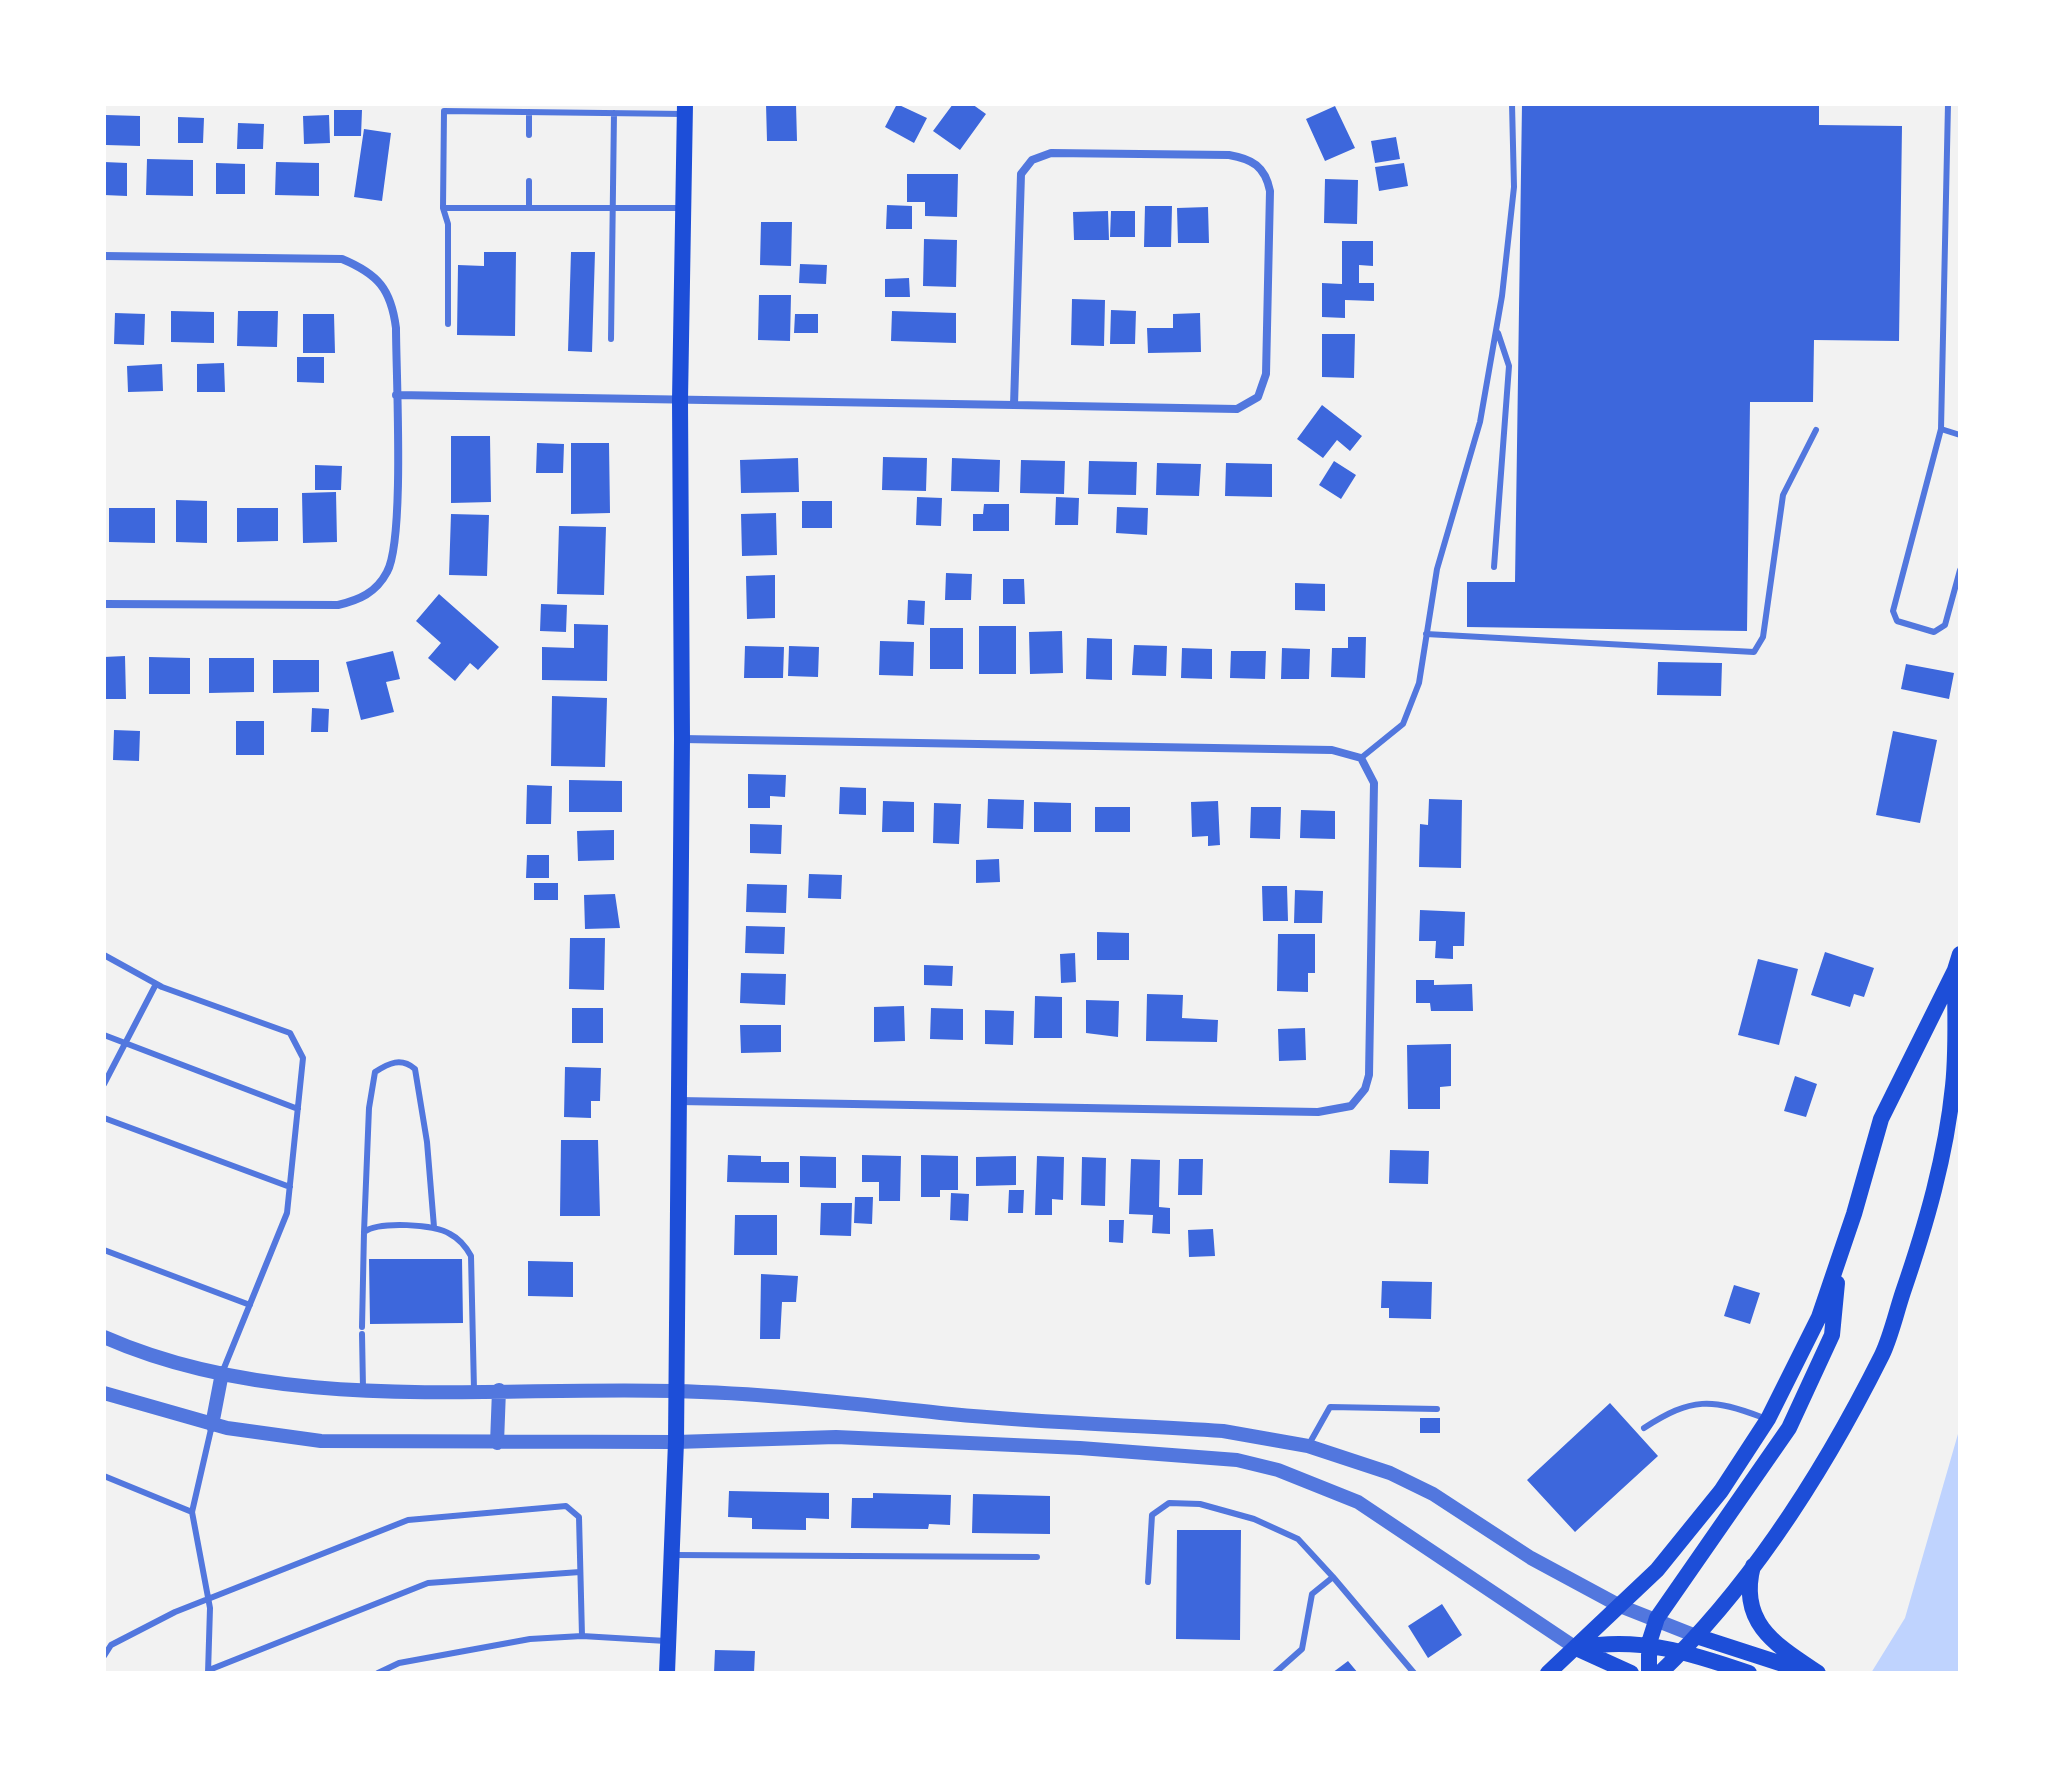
<!DOCTYPE html>
<style>
body{margin:0}
#map{position:relative;width:2064px;height:1777px;overflow:hidden;background:#f2f2f2;font-family:Signika,sans-serif}
canvas{display:block}
.frame{position:absolute;inset:0;border:106px solid #fff;pointer-events:none}
</style>
<div id="map">
<canvas width="2064" height="1777"></canvas>
<div class="frame"></div>
</div>
<script>
const context = document.querySelector('canvas').getContext('2d');
context.lineJoin = 'round';
function fillPath(path, color) {
  context.fillStyle = color;
  context.fill(path, 'evenodd');
}
function trace(path, color, width, dash) {
  context.strokeStyle = color;
  context.lineWidth = width;
  context.lineCap = dash ? 'butt' : 'round';
  context.setLineDash(dash || []);
  context.stroke(path);
}
const water = new Path2D(`
 M1960 1427V1673H1871L1905 1618Z`);
const building = new Path2D(`
 M766 104H796L797 141H767Z
 M897 104 927 118 914 143 885 127Z
 M953 104H972L986 114 960 150 933 131Z
 M1522 104H1819V125L1902 126 1899 341 1814 340 1813 402H1750L1747 631 1467 627V582H1515Z
 M1335 106 1355 148 1325 161 1306 119Z
 M334 110H362L361 136H334Z
 M106 115 140 116V146L106 145Z
 M329 115 330 143 304 144 303 116Z
 M178 117 204 118 203 143H178Z
 M238 123 264 124 263 149H237Z
 M364 129 391 133 382 201 354 197Z
 M1396 137 1400 159 1375 163 1371 141Z
 M147 159 193 160V196L146 195Z
 M104 162 127 163V196L104 195Z
 M276 162 319 163V196L275 195Z
 M216 163 245 164V194H216Z
 M1404 163 1408 186 1379 191 1375 167Z
 M907 174H958L957 217 925 216V202H907Z
 M1325 179 1358 180 1357 224 1324 223Z
 M887 205 912 206V229H886Z
 M1145 206H1172L1171 247H1144Z
 M1208 207 1209 243H1178L1177 208Z
 M1108 211 1109 240H1074L1073 212Z
 M1111 211H1135V237H1110Z
 M761 222H792L791 266 760 265Z
 M924 239 957 240 956 287 923 286Z
 M1342 241H1373V266L1359 265V283H1374V301L1345 300V318L1322 317V283L1342 284Z
 M484 252H516L515 336 457 335 458 265 484 266Z
 M571 252H595L592 352 568 351Z
 M800 264 827 265 826 284 799 283Z
 M909 278 910 297H885V279Z
 M759 295H791L790 341 758 340Z
 M1072 299 1105 300 1104 346 1071 345Z
 M1111 310 1136 311 1135 344H1110Z
 M171 311 214 312V343L171 342Z
 M238 311H278L277 347 237 346Z
 M892 311 956 313V343L891 341Z
 M115 313 145 314 144 345 114 344Z
 M1200 313 1201 352 1148 353 1147 328H1173V314Z
 M303 314H334L335 353H303Z
 M795 314H818V333H794Z
 M1322 334H1355L1354 378 1322 377Z
 M297 357H324V383L297 382Z
 M224 363 225 392H197V364Z
 M162 364 163 391 128 392 127 366Z
 M1322 405 1362 436 1350 451 1337 440 1323 458 1297 439Z
 M451 436H490L491 502 451 503Z
 M537 443 564 444 563 473H536Z
 M571 443H609L610 513 571 514Z
 M883 457 927 458 926 491 882 490Z
 M798 458 799 492 741 493 740 460Z
 M952 458 1000 460 999 492 951 491Z
 M1021 460 1065 461 1064 494 1020 493Z
 M1089 461 1137 462 1136 495 1088 494Z
 M1334 461 1356 475 1341 499 1319 485Z
 M1157 463 1201 464 1199 496 1156 495Z
 M1226 463 1272 464V497L1225 496Z
 M315 465 342 466 341 490H315Z
 M336 492 337 542 303 543 302 493Z
 M917 497 942 498 941 526 916 525Z
 M1056 497 1079 498 1078 525H1055Z
 M176 500 207 501V543L176 542Z
 M802 501H832V528H802Z
 M984 504H1009V531H973V514H983Z
 M1117 507 1148 508 1147 535 1116 533Z
 M109 508H155V543L109 542Z
 M237 508H278V541L237 542Z
 M776 513 777 555 742 556 741 514Z
 M451 514 489 515 487 576 449 575Z
 M559 526 606 527 604 595 557 594Z
 M946 573 972 574 971 600H945Z
 M775 575V618L747 619 746 576Z
 M1003 579H1024L1025 604H1003Z
 M1295 583 1325 584V611L1295 610Z
 M439 594 499 647 478 670 470 663 455 681 428 658 441 643 416 621Z
 M908 600 925 601 924 625 907 624Z
 M541 604 567 605 566 632 540 631Z
 M574 624 608 625 607 681 542 680V647L574 648Z
 M979 626H1016V674H979Z
 M930 628H963V669H930Z
 M1062 631 1063 673 1030 674 1029 632Z
 M1348 637H1366L1365 678 1331 677 1332 648H1348Z
 M1087 638 1112 639V680L1086 679Z
 M880 641 914 642 913 676 879 675Z
 M1134 645 1167 646 1166 676 1132 675Z
 M745 646 784 647 783 678H744Z
 M789 646 819 647 818 677 788 676Z
 M1182 648 1212 649V679L1181 678Z
 M1282 648 1310 649 1309 679H1281Z
 M393 651 400 679 386 682 394 712 361 720 346 662Z
 M1231 651H1266L1265 679 1230 678Z
 M125 656 126 699H104V657Z
 M149 657 190 658V694H149Z
 M209 658H254V692L209 693Z
 M273 660H319V692L273 693Z
 M1658 662 1722 663 1721 696 1657 695Z
 M1906 664 1954 673 1949 699 1901 689Z
 M552 696 607 698 605 767 551 766Z
 M312 708 329 709 328 732H311Z
 M236 721H264V755H236Z
 M114 730 140 731 139 761 113 760Z
 M1893 731 1937 740 1920 823 1876 815Z
 M748 774 786 775 785 797 770 796V808H748Z
 M569 780 622 781V812H569Z
 M527 785 552 786 551 824H526Z
 M840 787 866 788V815L839 814Z
 M988 799 1024 800 1023 829 987 828Z
 M1429 799 1462 800 1461 868 1419 867 1420 824 1428 825Z
 M883 801 914 802V832H882Z
 M1218 801 1220 845 1208 846V836L1192 837 1191 802Z
 M1034 802 1071 803V832H1034Z
 M934 803 961 804 959 844 933 843Z
 M1095 807H1130V832H1095Z
 M1251 807H1281L1280 839 1250 838Z
 M1301 810 1335 811V839L1300 838Z
 M750 824 782 825 781 854 750 853Z
 M614 830V860L578 861 577 831Z
 M527 855H549V878H526Z
 M999 859 1000 882 976 883V860Z
 M809 874 842 875 841 899 808 898Z
 M534 883H558V900H534Z
 M747 884 787 885 786 913 746 912Z
 M1262 886H1287L1288 921H1263Z
 M1295 890 1323 891 1322 923H1294Z
 M615 894 620 928 585 929 584 895Z
 M1420 910 1465 912 1464 946H1453V959L1435 958 1436 941H1419Z
 M746 926 785 927 784 954 745 953Z
 M1097 932 1129 933V960H1097Z
 M1278 934H1315V973H1308V992L1277 991Z
 M570 938H605L604 990 569 989Z
 M1825 952 1874 968 1864 997 1854 994 1850 1007 1811 995Z
 M1075 953 1076 982 1061 983 1060 954Z
 M1758 959 1798 969 1779 1045 1738 1035Z
 M924 965 953 966 952 986 924 985Z
 M741 973 786 974 785 1005 740 1003Z
 M1416 980H1434V985L1472 984 1473 1011H1431L1430 1003H1416Z
 M1147 994 1183 995 1182 1018 1218 1020 1217 1042 1146 1041Z
 M1035 996 1062 997V1038H1034Z
 M1086 1000 1119 1001 1118 1037 1086 1033Z
 M904 1006 905 1041 874 1042V1007Z
 M572 1008H603V1043H572Z
 M931 1008 963 1009V1040L930 1039Z
 M985 1010 1014 1011 1013 1045 985 1044Z
 M740 1025H781V1052L741 1053Z
 M1305 1028 1306 1060 1279 1061 1278 1029Z
 M1451 1044V1086L1440 1087V1109H1408L1407 1045Z
 M565 1067 601 1068 600 1101H591V1118L564 1117Z
 M1795 1076 1817 1084 1806 1117 1784 1111Z
 M561 1140H598L600 1216H560Z
 M1390 1150 1429 1151 1428 1184 1389 1183Z
 M728 1155 761 1156V1162H789V1183L727 1182Z
 M862 1155 901 1156 900 1201H879V1182H862Z
 M921 1155 958 1156V1190H940V1197H921Z
 M800 1156 836 1157V1188L800 1187Z
 M1016 1156V1185L976 1186V1157Z
 M1037 1156 1064 1157 1063 1200 1052 1199V1215H1035Z
 M1082 1157 1106 1158 1105 1206 1081 1205Z
 M1131 1159 1160 1160 1159 1207 1170 1208V1234L1152 1233 1153 1215 1129 1214Z
 M1179 1159H1203L1202 1195H1178Z
 M1009 1190H1024L1023 1213H1008Z
 M951 1193 969 1194 968 1221 950 1220Z
 M855 1197H873L872 1224 854 1223Z
 M821 1203H852L851 1236 820 1235Z
 M735 1215H777V1255H734Z
 M1109 1220H1124L1123 1243 1109 1242Z
 M1213 1229 1215 1256 1189 1257 1188 1230Z
 M369 1259H462L463 1323 370 1324Z
 M528 1261 573 1262V1297L528 1296Z
 M761 1274 798 1276 796 1302H782L780 1339H760Z
 M1382 1281 1432 1282 1431 1319 1389 1318V1308H1381Z
 M1734 1285 1760 1293 1750 1324 1724 1316Z
 M1610 1403 1658 1456 1575 1532 1527 1480Z
 M1420 1418H1440V1433H1420Z
 M729 1491 829 1493V1519L806 1518V1530L752 1529V1518L728 1517Z
 M873 1493 951 1495 950 1525 929 1524 928 1529 851 1528 852 1498H873Z
 M973 1494 1050 1496V1534L972 1533Z
 M1177 1530H1241L1240 1640 1176 1639Z
 M1442 1604 1462 1635 1428 1658 1408 1626Z
 M715 1650 755 1651 754 1673H714Z
 M1348 1661 1358 1673H1332Z`);
const service = new Path2D(`
 M1948 104 1941 429 1893 611 1897 621 1934 632 1945 625 1960 570
 M529 112V135
 M529 181V208
 M443 208 448 224V324
 M683 208H443L444 111 684 114
 M611 339 614 113
 M1941 429 1960 435
 M1494 567 1509 366 1498 333
 M1426 634 1754 652 1763 637 1783 495 1816 430
 M1361 758 1403 724 1419 683 1437 569 1480 422 1502 296 1514 187 1512 104
 M104 955 162 987 290 1033 303 1058 287 1213 222 1373
 M104 1035 298 1109
 M104 1084 156 984
 M104 1118 290 1187
 M364 1232 369 1108 375 1072C389 1063 401 1057 415 1069L427 1142 434 1227
 M104 1250 250 1305
 M362 1327 364 1232C379 1221 435 1224 450 1234 460 1239 466 1247 471 1256L474 1390
 M362 1334 363 1388
 M1644 1428C1692 1397 1711 1398 1764 1418
 M1308 1446 1330 1407 1437 1409
 M104 1476 192 1512
 M674 1555 1037 1557
 M1148 1582 1152 1515 1169 1503 1200 1504 1254 1519 1298 1539 1333 1577
 M104 1656 111 1645 175 1612 408 1520 566 1506 579 1517 582 1636
 M209 1670 428 1583 580 1572
 M208 1673 210 1608 192 1512 212 1425
 M378 1673 399 1663 530 1639 582 1636 666 1641
 M1275 1673 1302 1649 1312 1594 1333 1577 1414 1673`);
const minor = new Path2D(`
 M1051 153 1229 155C1252 159 1265 166 1270 191L1266 374 1258 397 1237 409 1014 405 1021 174 1032 160Z
 M104 256 342 259C378 274 391 289 396 328 396 374 405 540 387 572 376 593 359 600 338 605L104 604
 M396 395 1014 405
 M679 1101 1318 1112 1351 1106 1365 1089 1369 1075 1374 783 1361 758 1332 750 682 739`);
const tertiary = new Path2D(`
 M104 1337C281 1415 485 1386 673 1391 766 1393 858 1404 951 1414 1041 1423 1133 1425 1223 1431L1308 1446 1390 1473 1433 1494 1531 1558 1620 1606 1696 1636
 M104 1393 227 1428 321 1441 676 1442 836 1437 1080 1448 1237 1460 1278 1470 1358 1502 1576 1648
 M212 1425 222 1373
 M497 1443 499 1390`);
const secondary = new Path2D(`
 M1753 1566C1738 1623 1776 1645 1818 1673
 M1696 1636 1804 1671
 M1576 1648 1631 1673
 M1578 1648C1639 1636 1691 1653 1749 1673
 M667 1673 676 1442 682 739 680 400 685 104
 M1548 1673 1657 1570 1721 1491 1768 1419 1819 1317 1854 1214 1881 1119 1955 970 1960 954
 M1649 1673V1643L1657 1618 1789 1428 1832 1335 1837 1283
 M1660 1673C1753 1584 1825 1469 1882 1355 1891 1336 1896 1313 1903 1292 1926 1225 1946 1156 1953 1086 1957 1050 1955 1012 1955 976`);
fillPath(water, '#bfd3fe');
fillPath(building, '#3d67dc');
trace(service, '#5277de', 6);
trace(minor, '#5277de', 8);
trace(tertiary, '#5277de', 14);
trace(secondary, '#1d4ed8', 16);
</script>
